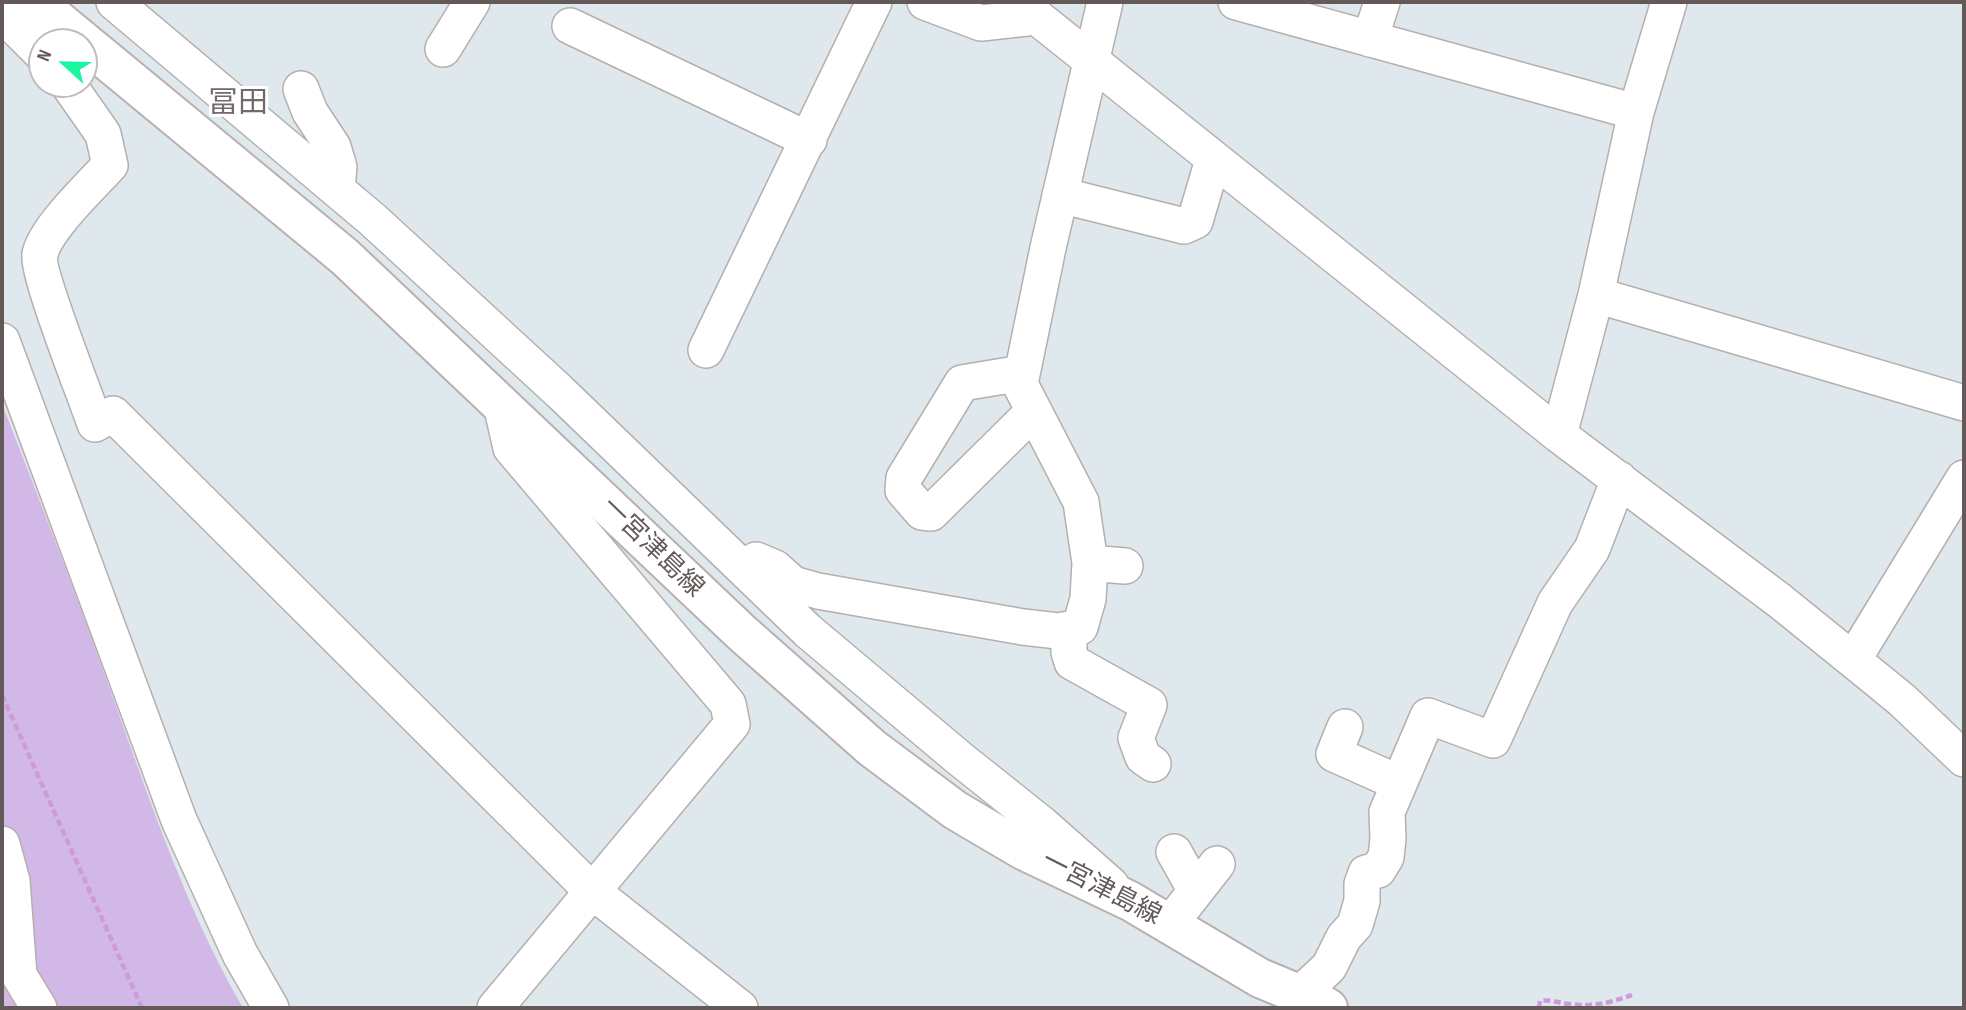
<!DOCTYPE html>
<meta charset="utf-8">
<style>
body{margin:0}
#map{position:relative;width:1966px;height:1010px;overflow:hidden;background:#dfe8ed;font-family:"Sofia Sans Condensed",sans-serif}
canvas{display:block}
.frame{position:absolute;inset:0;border:4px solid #625958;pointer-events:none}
.north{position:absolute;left:28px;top:28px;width:70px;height:70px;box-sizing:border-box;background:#fff;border:2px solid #c0bdbc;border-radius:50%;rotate:292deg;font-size:19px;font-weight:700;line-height:28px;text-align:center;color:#625958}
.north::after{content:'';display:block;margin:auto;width:24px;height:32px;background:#1bf6a3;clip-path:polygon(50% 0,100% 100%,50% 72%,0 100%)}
</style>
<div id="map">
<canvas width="1966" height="1010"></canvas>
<div class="frame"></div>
<div class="north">N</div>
</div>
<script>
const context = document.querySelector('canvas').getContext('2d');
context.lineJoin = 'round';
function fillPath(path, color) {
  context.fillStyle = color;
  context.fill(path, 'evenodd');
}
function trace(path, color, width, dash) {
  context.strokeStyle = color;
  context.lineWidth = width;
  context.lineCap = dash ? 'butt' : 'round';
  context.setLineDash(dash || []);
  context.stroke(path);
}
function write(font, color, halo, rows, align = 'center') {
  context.font = font + ' "Sofia Sans Condensed","Noto Sans JP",sans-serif';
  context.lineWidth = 6;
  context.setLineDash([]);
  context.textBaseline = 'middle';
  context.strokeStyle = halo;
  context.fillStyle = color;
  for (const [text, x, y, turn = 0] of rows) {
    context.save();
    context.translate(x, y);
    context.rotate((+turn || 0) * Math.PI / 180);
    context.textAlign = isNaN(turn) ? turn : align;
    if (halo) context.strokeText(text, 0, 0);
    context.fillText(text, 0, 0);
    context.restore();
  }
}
const green = new Path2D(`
 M2 404C38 496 74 588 107 681 147 792 184 906 243 1008H2Z`);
const path = new Path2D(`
 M2 695 142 1008
 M1539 1008 1540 1001C1550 999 1559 1003 1569 1004 1593 1007 1609 1003 1632 995`);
const minor = new Path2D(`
 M114 2 373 220 560 392 808 631 959 758 1043 825 1111 885
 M925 2 981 23 1036 17
 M1018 2 1559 435 1780 601 1864 669 1902 700 1964 759
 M1236 2 1636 112
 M2 14 42 54
 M570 26 809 140
 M1370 39 1382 2
 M443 49 472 2
 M68 84 103 134 110 165C91 186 46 228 40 254 36 272 86 397 95 424L113 414 592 891 740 1008
 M301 89 310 112 333 147 339 167 337 189
 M1060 195 1184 226 1195 221 1213 160
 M1596 295 1964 403
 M2 341 179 820 240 954 271 1008
 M706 350 874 2
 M1022 373 962 383 904 478 903 490 922 512 931 513 1034 411
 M1559 435 1596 295 1636 112 1669 2
 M756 560 775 568 793 584 818 591 1023 627 1058 631 1080 627 1088 599 1090 563 1081 502 1020 384 1048 248 1105 2
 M1090 563 1125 566
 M1069 629V652L1072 662 1149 705 1136 738 1143 757 1153 764
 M1853 660 1964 478
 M1345 727 1334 754 1399 783
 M2 844 12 881 19 975 39 1008
 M1174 852 1196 891
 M1170 924 1217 864
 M1300 994 1329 967 1344 937 1355 925 1362 901V884L1366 873 1378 870 1386 857 1388 839 1387 812 1428 716 1493 740 1555 603 1592 549 1619 479
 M495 1008 732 724 728 704 511 448 501 404`);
const secondary = new Path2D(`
 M36 2 345 257 742 633 872 748 955 810 1023 850 1130 901 1260 978 1320 1003 1328 1008`);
const streetNames = [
 ["一宮津島線",652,548,44],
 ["一宮津島線",1101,889,27]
];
const quarterNames = [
 ["冨田",238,104]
];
fillPath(green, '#d2b8e7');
trace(minor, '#b6afad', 38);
trace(secondary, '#b9b0af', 42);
trace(path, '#cd9bda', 4.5, [7, 3.5]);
trace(minor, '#fff', 35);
trace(secondary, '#fff', 38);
write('26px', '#625958', '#fff', streetNames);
write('30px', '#746969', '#fff', quarterNames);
</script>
